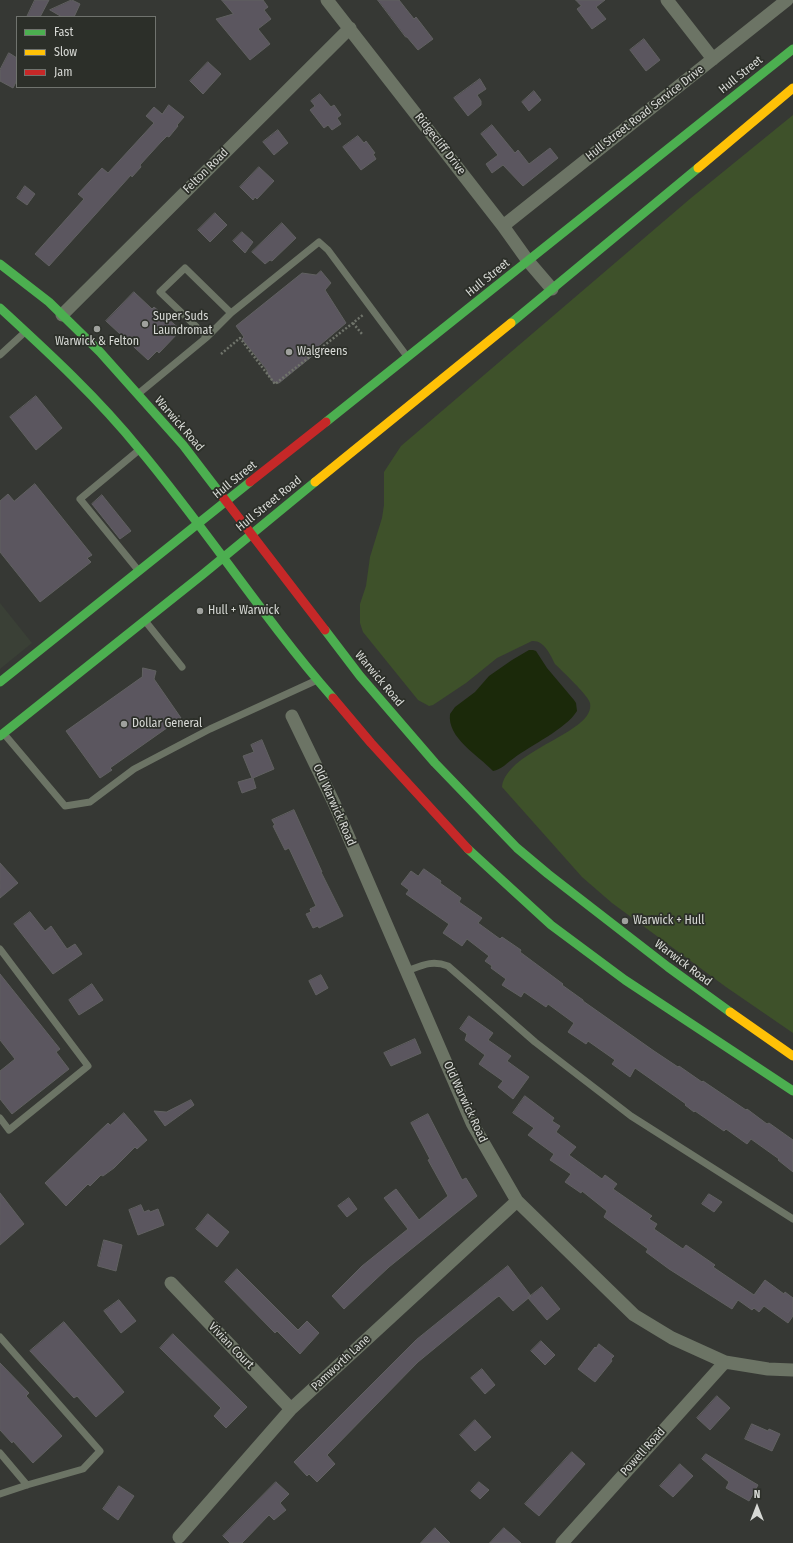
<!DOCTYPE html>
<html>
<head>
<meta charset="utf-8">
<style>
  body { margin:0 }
  #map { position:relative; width:793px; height:1543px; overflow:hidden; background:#363834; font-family:"Fira Sans Condensed",sans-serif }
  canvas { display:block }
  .legend { position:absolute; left:16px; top:16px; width:140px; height:72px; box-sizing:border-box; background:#2c2f29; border:1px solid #70736e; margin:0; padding:5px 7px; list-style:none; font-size:12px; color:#d7d9d5 }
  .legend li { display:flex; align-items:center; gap:8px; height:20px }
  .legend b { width:20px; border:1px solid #70736e }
  .north { position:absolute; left:737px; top:1487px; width:40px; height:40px; -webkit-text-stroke:3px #2c2f29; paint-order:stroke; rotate:0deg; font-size:11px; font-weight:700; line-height:16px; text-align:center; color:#d7d9d5 }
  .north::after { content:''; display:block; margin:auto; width:14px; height:18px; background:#d7d9d5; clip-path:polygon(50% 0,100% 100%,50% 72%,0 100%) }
</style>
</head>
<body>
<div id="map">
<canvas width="793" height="1543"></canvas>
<ul class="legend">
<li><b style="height:5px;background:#4caf50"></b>Fast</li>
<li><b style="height:5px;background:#ffc107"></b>Slow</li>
<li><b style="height:5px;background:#c62828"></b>Jam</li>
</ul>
<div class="north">N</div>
</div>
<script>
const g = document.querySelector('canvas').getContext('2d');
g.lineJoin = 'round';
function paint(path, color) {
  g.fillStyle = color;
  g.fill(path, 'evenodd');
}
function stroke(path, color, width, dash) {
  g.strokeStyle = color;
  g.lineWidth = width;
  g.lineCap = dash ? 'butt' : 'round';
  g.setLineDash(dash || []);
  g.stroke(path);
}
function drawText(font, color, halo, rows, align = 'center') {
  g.font = font + ' "Fira Sans Condensed",sans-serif';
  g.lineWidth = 3.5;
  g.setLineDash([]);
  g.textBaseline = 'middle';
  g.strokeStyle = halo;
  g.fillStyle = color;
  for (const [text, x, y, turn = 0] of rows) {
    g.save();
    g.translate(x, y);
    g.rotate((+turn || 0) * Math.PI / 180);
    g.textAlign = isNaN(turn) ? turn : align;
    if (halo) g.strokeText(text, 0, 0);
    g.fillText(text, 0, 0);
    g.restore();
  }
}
paint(new Path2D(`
  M0,603L32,643L0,669Z`), '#3a4036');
paint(new Path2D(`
  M793,115V1033L726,987L612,903L582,877L502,787C507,749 596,733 590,703C588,695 562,671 555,664C550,654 544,640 532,641L497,658L466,683L433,705L429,706L418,700L363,632L360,623V604L366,586L370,557L382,518L384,505V472L401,446L691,198Z`), '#3e512a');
paint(new Path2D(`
  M529,650H533L536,651L547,668L574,700L576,703L577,711C566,729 531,745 514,758C508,762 501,770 493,771C478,755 447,738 450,714L455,707L475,692L489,676L512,660Z`), '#1b290a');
const building = new Path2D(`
  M35,0H49L40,17H27Z
  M72,0L80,4L74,17H62L50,10Z
  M222,0H263L268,7L264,10L271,19L258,29L270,44L250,60L216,19L233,14Z
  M378,0H399L414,19L416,17L433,39L418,50L407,37H406Z
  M576,0H605L596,7L606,19L592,29L577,9L581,6Z
  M644,39L660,60L646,71L630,50Z
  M9,53L17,58V80L13,88L0,81V70Z
  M208,62L221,74L203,94L190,81Z
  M480,79L486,89L477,95L481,101V105L468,116L454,98Z
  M534,91L541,100L529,111L522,102Z
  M320,94L331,107L334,105L341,115L337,118L341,124L332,130L328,125L324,128L310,110L315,106L311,101Z
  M169,105L184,117L177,125L178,126L169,137L167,136L161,142L140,165L141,167L132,177L131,175L49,266L35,254L84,199L78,194L102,168L108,173L154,123L146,116L154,107L162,114Z
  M492,125L515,153L518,150L529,164L550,148L558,158L523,186L503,165L492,173L486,164L498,155L481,134Z
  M278,130L288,143L274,155L263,142Z
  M358,136L364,143L366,141L375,153L373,154L376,159L361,170L343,147Z
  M259,167L274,181L257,199L255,197L253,200L240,187Z
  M25,186L35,194L27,205L17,198Z
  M215,213L227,225L210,242L198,230Z
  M282,223L296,238L272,261L270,260L265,264L252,252Z
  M242,232L253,242L245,253L233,241Z
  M321,271L331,283L325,290L346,323L314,350L316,353L279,383H274L267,373V370L242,339L244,337L236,326L302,273L316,275Z
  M134,292L152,309L154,307L181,330L159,353L157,351L148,360L106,321Z
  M36,396L62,428L36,450L10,417Z
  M35,484L92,555L87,558L91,562L40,602L0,552V501L8,494L14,501Z
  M102,495L131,531L120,539L92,504Z
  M143,668L156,671L154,679L181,718L110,768L112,770L100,778L66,731L142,677Z
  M262,740L274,769L253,778L256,788L242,793L238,782L252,778L243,756L254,752L251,745Z
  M294,810L322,872H321L343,916L319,928L318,926L313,928L306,914L311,912L310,909L316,906L289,848L285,850L273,826L275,825L272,820Z
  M0,863L18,883L0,898Z
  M424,869L441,881L440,883L461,898L459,902L482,918L478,923L500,939L502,937L521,950L520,952L563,984L562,985L583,1000V1001L654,1051L678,1067L679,1066L702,1082L703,1081L746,1110L747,1109L767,1124L769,1123L793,1140V1172L778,1160L779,1159L751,1139L747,1144L726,1129L724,1131L695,1111L694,1112L685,1105L686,1104L635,1068L630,1077L612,1064L615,1060L588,1041L586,1044L568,1032L574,1023L548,1004L546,1007L524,992L521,997L502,985L506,979L491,968L492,966L485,961L489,956L467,939L462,946L443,933L449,924L406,894L409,890L401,884L411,871L418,876Z
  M30,912L45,931L51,926L67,949L75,944L82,954L53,974L14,924Z
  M0,974L60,1049L56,1052L69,1069L12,1114L0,1099V1071L15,1059L0,1040Z
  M321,975L328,988L316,995L309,981Z
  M92,984L103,1000L79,1015L69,1000Z
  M469,1016L493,1033L488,1040L511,1056L507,1061L529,1077L513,1099L498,1087L503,1081L479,1064L485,1055L465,1040L467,1034L460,1029Z
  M415,1039L421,1053L391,1066L384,1053Z
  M525,1096L554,1118L552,1121L560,1126L556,1132L576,1147L569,1155L602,1179L605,1175L617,1184L613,1189L652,1216L649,1219L657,1224L654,1229L683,1249L686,1245L715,1265L713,1267L754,1295L765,1280L784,1294L785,1292L793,1298V1316L788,1323L764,1306L759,1312L754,1308L752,1310L738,1300L732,1309L669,1269L646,1252L648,1249L604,1217L607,1211L582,1191L581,1193L565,1182L571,1174L550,1160L554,1154L528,1135L534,1128L513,1113Z
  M191,1100L194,1105L165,1126L154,1111L166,1112Z
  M124,1113L147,1140L137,1149L135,1147L114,1168L103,1176L101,1175L90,1186L88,1184L66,1206L45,1183L108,1123L110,1125Z
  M428,1114L462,1180L466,1178L477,1196L389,1267L344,1309L332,1296L362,1266L408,1229L384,1198L396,1189L419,1220L448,1196L428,1160L430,1159L411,1123Z
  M0,1193L24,1224L0,1245Z
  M709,1194L722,1202L714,1212L702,1204Z
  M349,1198L357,1209L347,1217L338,1206Z
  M141,1205L144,1212L149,1210L150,1212L158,1209L164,1225L138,1235L129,1210Z
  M208,1214L229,1232L217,1247L196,1229Z
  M104,1240L122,1245L116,1271L98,1266Z
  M508,1266L531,1296L513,1311L499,1296L496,1298L418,1362L327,1455L335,1464L317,1482L309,1474L307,1476L294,1462L416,1340Z
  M237,1269L298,1330L307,1321L319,1333L300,1354L277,1331L275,1333L225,1282Z
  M542,1287L560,1309L547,1320L528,1298Z
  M119,1300L136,1321L121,1333L104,1311Z
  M64,1322L124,1392L96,1417L77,1396L74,1398L30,1351Z
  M173,1334L247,1407L226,1428L214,1416L221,1408L160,1348Z
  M541,1341L555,1355L545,1365L531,1351Z
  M599,1344L614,1356L611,1359L612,1361L595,1382L578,1369L595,1347L596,1348Z
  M0,1363L29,1393L26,1396L62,1436L33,1463L13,1441L12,1443L0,1430Z
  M482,1369L495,1385L485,1394L471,1378Z
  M717,1396L730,1408L710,1430L697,1418Z
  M475,1420L491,1437L475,1451L460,1435Z
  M752,1424L768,1431L769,1429L780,1434L772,1451L745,1439Z
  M572,1452L585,1464L539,1516L525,1504Z
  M706,1454L758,1485L749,1501L726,1488L729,1482L702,1459Z
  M680,1464L693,1476L673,1497L660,1486Z
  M276,1482L289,1494L280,1503L286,1510L274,1520L269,1515L242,1543H230L223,1536Z
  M479,1482L489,1490L480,1499L471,1491Z
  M119,1486L134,1496L118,1520L103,1509Z
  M435,1528L450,1543H421Z
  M504,1528L521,1543H490Z`);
paint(building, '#5b565f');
stroke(building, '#616161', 1);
stroke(new Path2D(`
  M353,323L362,334
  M221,354L240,338L275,384L363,315`), '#70746b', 2.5, [2, 2]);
stroke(new Path2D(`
  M207,337L160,292L185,268L231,313
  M0,355L25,332
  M138,394L207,337L231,313L319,242L328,250L406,355
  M138,570L80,499L139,450
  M146,622L182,667
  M5,735L65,806L90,802L134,769L210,729L315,681
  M0,949L88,1066L9,1130L0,1118
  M407,971C423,965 432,960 448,966L535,1042L631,1116L793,1219
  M0,1337L100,1451L83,1469L27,1485L0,1494
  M0,1453L27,1485`), '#6c7465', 7);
stroke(new Path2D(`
  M327,0L503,226L528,261L552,289
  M667,0L713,59
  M503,226L787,0
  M62,315L350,28
  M292,716L334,803L472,1123L517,1201L634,1315L672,1338L725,1362L768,1369L793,1370
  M171,1283L291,1409
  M179,1537L291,1409L517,1201
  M562,1543L725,1362`), '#6c7465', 13);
stroke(new Path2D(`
  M0,264L49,302L100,352L183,445L219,492
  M0,308C49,353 98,398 140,450C207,530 264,619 333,698
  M511,323L698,168
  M326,422L793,49
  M325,630L360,676L435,763L517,848L548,874L668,967L730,1012
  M0,682L250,482
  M0,736L202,575L315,482
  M468,849L551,925L625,980L793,1091`), '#4caf50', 9);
stroke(new Path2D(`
  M698,168L793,88
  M315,482L511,323
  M730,1012L793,1056`), '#ffc107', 9);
stroke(new Path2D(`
  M250,482L326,422
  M219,492L325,630
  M333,698L371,743L468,849`), '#c62828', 9);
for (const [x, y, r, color] of [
  [145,324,4,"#9fa19d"],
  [97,329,4,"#9fa19d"],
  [289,352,4,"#9fa19d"],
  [200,611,4,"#9fa19d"],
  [124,724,4,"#9fa19d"],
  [625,921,4,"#9fa19d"]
]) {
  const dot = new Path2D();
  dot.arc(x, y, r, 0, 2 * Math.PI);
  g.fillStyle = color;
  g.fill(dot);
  stroke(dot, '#2c2f29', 1.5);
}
drawText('12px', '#d7d9d5', '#2c2f29', [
  ["Hull Street",741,75,-39],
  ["Hull Street Road Service Drive",645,113,-38],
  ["Ridgecliff Drive",440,144,52],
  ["Felton Road",206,171,-45],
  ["Hull Street",488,278,-39],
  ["Warwick Road",179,424,49],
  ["Hull Street",235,480,-39],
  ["Hull Street Road",269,504,-39],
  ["Warwick Road",379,679,50],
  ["Old Warwick Road",334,805,66],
  ["Warwick Road",683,963,37],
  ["Old Warwick Road",465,1102,65],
  ["Vivian Court",231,1346,46],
  ["Pamworth Lane",341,1363,-43],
  ["Powell Road",643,1452,-48]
]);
drawText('12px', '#d7d9d5', '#2c2f29', [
  ["Super Suds",153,317],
  ["Laundromat",153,331],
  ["Warwick & Felton",97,342,"center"],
  ["Walgreens",297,352],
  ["Hull + Warwick",208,611],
  ["Dollar General",132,724],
  ["Warwick + Hull",633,921]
], 'left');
</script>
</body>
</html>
